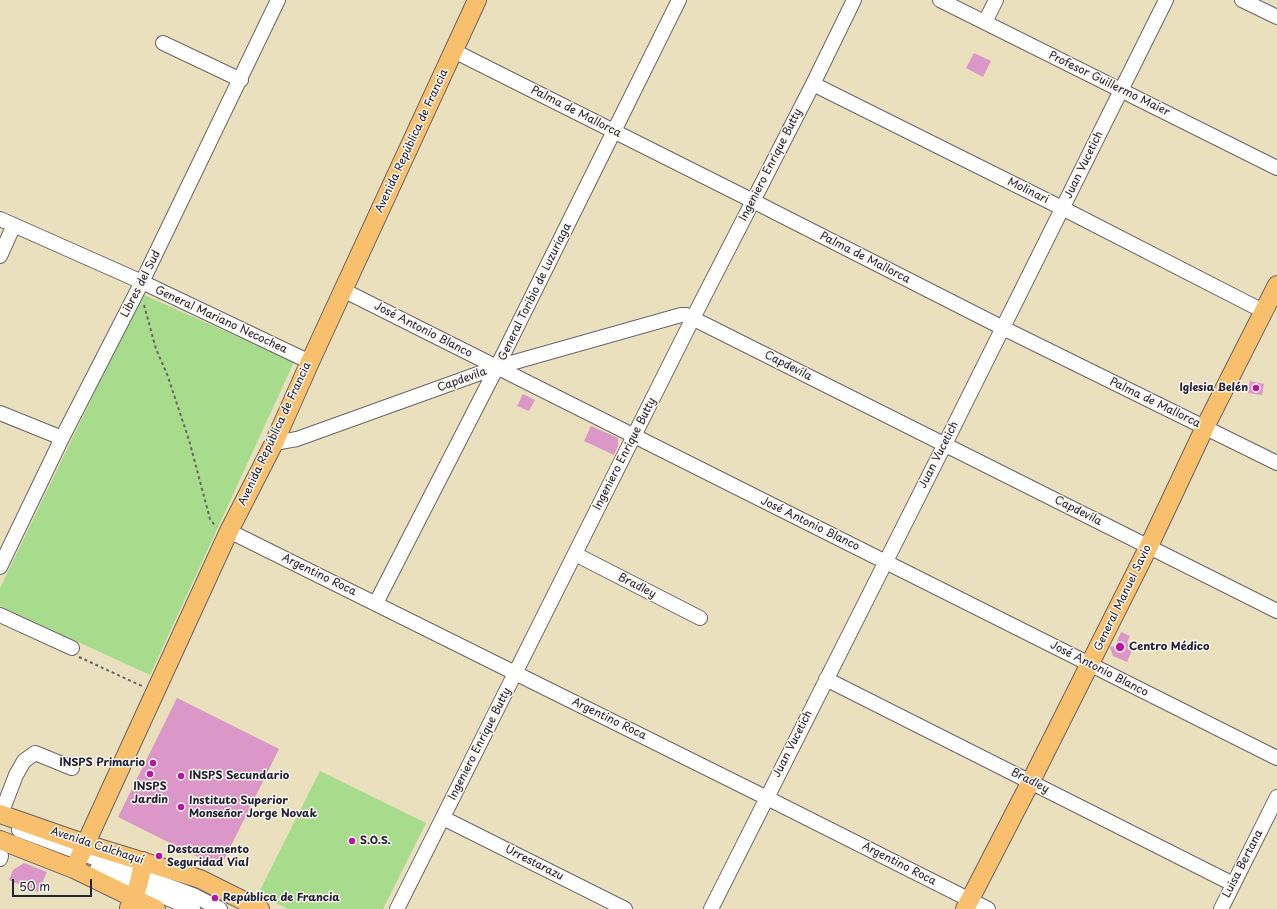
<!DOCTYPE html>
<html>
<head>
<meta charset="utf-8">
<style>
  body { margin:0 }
  #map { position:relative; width:1277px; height:909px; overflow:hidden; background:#ebe0bd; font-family:"Playpen Sans",sans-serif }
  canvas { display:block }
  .scale { position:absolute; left:12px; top:879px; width:80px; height:18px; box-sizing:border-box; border:2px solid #22223b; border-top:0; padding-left:5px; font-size:12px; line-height:14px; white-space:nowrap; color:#22223b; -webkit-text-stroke:3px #fbf7ec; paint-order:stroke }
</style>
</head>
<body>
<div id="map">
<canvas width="1277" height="909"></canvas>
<div class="scale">50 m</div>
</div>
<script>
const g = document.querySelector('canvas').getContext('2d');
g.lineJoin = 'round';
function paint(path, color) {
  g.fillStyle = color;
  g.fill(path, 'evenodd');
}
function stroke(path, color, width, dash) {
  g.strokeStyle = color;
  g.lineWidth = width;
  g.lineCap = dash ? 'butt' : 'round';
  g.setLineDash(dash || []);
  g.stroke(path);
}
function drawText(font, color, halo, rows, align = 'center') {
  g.font = font + ' "Playpen Sans",sans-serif';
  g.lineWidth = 3;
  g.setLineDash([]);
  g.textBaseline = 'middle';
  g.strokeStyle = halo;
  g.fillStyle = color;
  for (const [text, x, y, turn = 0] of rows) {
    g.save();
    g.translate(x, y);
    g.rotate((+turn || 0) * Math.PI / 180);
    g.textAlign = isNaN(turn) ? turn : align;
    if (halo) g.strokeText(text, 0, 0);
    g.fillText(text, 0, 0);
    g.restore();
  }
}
paint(new Path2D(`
  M142,294L294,362L150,675L0,606V588Z
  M320,771L426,823L383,909H288L258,894Z`), '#a7dc8d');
paint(new Path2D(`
  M974,53L991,61L983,77L966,68Z
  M1250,381L1264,384L1262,395L1248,393Z
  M523,394L535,400L529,411L517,406Z
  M591,426L618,438V446L614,455L584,441Z
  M1121,632L1130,636L1127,643L1130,644L1127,648L1132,650L1127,662L1113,656L1110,647L1115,646Z
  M177,698L279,749L220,868L118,817Z
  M24,863L47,872L38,892L9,880L13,870Z`), '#db97c7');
const minor = new Path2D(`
  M940,0L1277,168
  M1242,0L1277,17
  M985,22L996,0
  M163,43L241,80
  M454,51L753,201L1003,328L1277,463
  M813,84L1062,208L1263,311
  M0,219L142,282L310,362
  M0,256L14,225
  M343,290L1277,758
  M0,413L62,438
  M274,443L297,439L497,367L681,315H686L1277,611
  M229,531L767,798L988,909
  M575,554L700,618
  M0,567L62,438L142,282L278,0
  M376,603L497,367L679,0
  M0,615L72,648
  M826,679L1233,884
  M1,814L16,775L24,761L35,753L72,768
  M443,818L625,909
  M19,830L193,895L220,909
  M0,859L1,856
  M97,869L193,909
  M397,909L693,318L813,84L854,0
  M711,909L945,444L1166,0
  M1221,909L1277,797`);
const major = new Path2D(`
  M0,814L86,844L200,879L260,909
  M0,840L74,869L156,909
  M74,869L229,531L274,443L310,362L477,0
  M129,908C137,893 141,877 143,861
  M965,909L1031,781L1149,546L1205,427L1277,285`);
stroke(minor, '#686468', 16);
stroke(major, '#686468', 20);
stroke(new Path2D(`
  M144,305L156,349L167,374L189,440L210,519L216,527
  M79,657L142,686`), '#686468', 2, [3, 3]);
stroke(minor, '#fff', 14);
stroke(major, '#f8bf6c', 18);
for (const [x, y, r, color] of [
  [1256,388,4,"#b5179e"],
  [1120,647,5,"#b5179e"],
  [153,763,4,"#b5179e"],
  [150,774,4,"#b5179e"],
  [181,776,4,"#b5179e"],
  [181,807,4,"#b5179e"],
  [352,841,4,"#b5179e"],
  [159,856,4,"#b5179e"],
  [215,898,4,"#b5179e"]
]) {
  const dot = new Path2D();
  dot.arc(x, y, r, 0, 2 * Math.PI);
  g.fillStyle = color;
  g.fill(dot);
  stroke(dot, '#fbf7ec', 1.5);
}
drawText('11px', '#22223b', '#fbf7ec', [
  ["Profesor Guillermo Maier",1109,84,26],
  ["Palma de Mallorca",576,112,27],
  ["Avenida República de Francia",412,141,-65],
  ["Ingeniero Enrique Butty",771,165,-63],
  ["Juan Vucetich",1084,165,-64],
  ["Molinari",1028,191,26],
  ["Palma de Mallorca",865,258,27],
  ["Libres del Sud",141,284,-63],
  ["General Toribio de Luzuriaga",535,292,-64],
  ["General Mariano Necochea",221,320,25],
  ["José Antonio Blanco",423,330,27],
  ["Capdevila",788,366,27],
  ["Capdevila",462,380,-20],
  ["Palma de Mallorca",1155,403,26],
  ["Avenida República de Francia",275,434,-65],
  ["Ingeniero Enrique Butty",625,454,-63],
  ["Juan Vucetich",939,455,-63],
  ["Capdevila",1078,511,27],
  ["José Antonio Blanco",810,524,26],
  ["Argentino Roca",319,575,26],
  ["Bradley",637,586,27],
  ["General Manuel Savio",1123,598,-64],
  ["José Antonio Blanco",1099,669,27],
  ["Argentino Roca",609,719,26],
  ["Ingeniero Enrique Butty",480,744,-63],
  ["Juan Vucetich",793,744,-63],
  ["Bradley",1030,781,27],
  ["Avenida Calchaquí",97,846,18],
  ["Urrestarazu",534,863,27],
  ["Argentino Roca",899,864,27],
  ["Luisa Bertana",1243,864,-63]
]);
drawText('bold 11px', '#22223b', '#fbf7ec', [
  ["Iglesia Belén",1248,388,"right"],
  ["Centro Médico",1129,647],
  ["INSPS Primario",145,763,"right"],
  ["INSPS Secundario",189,776],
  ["INSPS",150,787,"center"],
  ["Jardin",150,800,"center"],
  ["Instituto Superior",189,801],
  ["Monseñor Jorge Novak",189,814],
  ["S.O.S.",360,841],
  ["Destacamento",167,850],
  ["Seguridad Vial",167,863],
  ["República de Francia",223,898]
], 'left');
</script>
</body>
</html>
